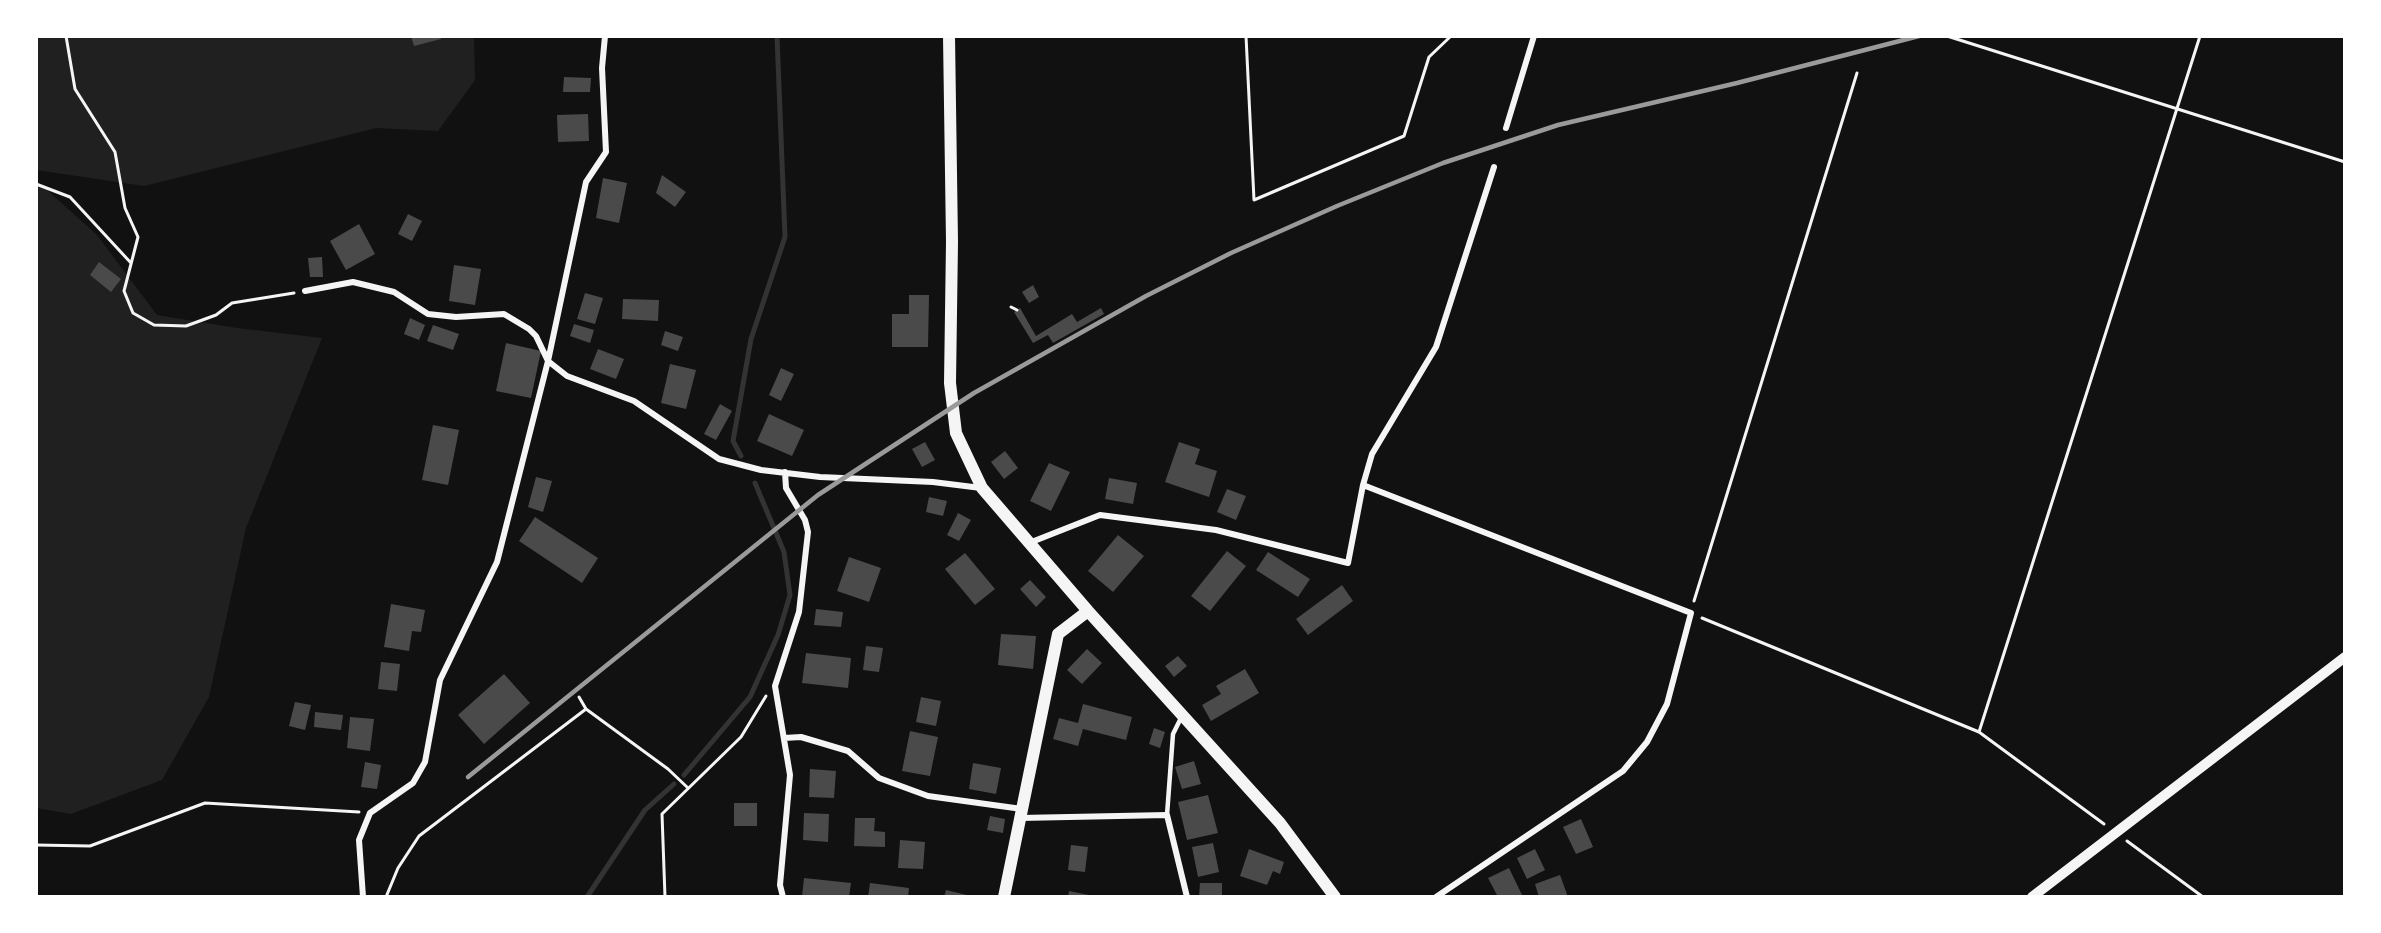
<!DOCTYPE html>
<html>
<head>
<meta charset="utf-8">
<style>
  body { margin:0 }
  #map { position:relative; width:2381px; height:933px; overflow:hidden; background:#111; font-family:Arial,sans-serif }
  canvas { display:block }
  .frame { position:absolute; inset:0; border:38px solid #fff; pointer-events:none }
</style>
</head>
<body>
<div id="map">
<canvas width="2381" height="933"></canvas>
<div class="frame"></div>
</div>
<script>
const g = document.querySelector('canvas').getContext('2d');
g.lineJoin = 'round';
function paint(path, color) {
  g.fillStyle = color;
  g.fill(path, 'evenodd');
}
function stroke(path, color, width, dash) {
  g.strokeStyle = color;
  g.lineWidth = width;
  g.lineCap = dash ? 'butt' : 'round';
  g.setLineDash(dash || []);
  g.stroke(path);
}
paint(new Path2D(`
  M36,36H474L475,80L438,131L376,128L144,186L36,170Z
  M36,180L97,235L157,315L237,328L322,338L246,528L209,697L162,780L71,814L36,808Z`), '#202020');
stroke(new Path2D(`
  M741,456L733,441L751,339L785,237L777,36
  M684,775L750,697L778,635L790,595L784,552L755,483
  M587,897L645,810L674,784`), '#333', 5);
paint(new Path2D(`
  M411,36H440L441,39L414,46Z
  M564,77L591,78L590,92H563Z
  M588,114L589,141L558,142L557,115Z
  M662,175L686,192L675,207L656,193Z
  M603,178L627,183L619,223L596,218Z
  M408,214L422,221L412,241L398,234Z
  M359,224L375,254L346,270L330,241Z
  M322,257L323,277H310L308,258Z
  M99,262L121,279L111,292L90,275Z
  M454,265L481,269L475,305L449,301Z
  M1033,285L1039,297L1029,303L1022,292Z
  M585,293L603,298L595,324L577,319Z
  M909,295H929L928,347H892V314H909Z
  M623,299L659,300L658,321L622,319Z
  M1020,308L1036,336L1072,314L1077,322L1101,308L1104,314L1053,343L1048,335L1033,343L1014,312Z
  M410,318L425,325L419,340L404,334Z
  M574,324L594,330L590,343L570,336Z
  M433,325L459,334L453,350L427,341Z
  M665,331L683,337L678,351L661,345Z
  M506,343L541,351L531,398L496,391Z
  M598,349L624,359L616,379L590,369Z
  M670,364L696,370L686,409L661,403Z
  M781,368L794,374L781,401L769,395Z
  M720,404L732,411L716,440L704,434Z
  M769,414L804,430L792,456L757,441Z
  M433,425L459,430L448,485L422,480Z
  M925,442L935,460L922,467L912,449Z
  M1179,442L1200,449L1195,464L1217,471L1209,497L1165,482Z
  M1005,451L1018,468L1004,479L991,462Z
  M1049,463L1070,472L1051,511L1030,501Z
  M536,477L552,481L543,512L528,507Z
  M1109,478L1137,483L1133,504L1105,499Z
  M1227,489L1246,496L1236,520L1217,512Z
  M929,497L947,501L943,516L926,512Z
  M958,513L971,520L959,541L947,535Z
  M535,517L598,558L582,583L519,541Z
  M1118,535L1144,556L1113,592L1088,571Z
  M1227,551L1246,566L1210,611L1191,596Z
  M1268,552L1310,579L1298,597L1256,570Z
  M965,553L995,589L975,605L945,569Z
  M849,557L881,568L869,602L837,591Z
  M1030,580L1046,597L1036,607L1020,589Z
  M1342,585L1353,601L1308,635L1296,619Z
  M391,604L425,610L421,632L412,631L409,651L384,647Z
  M816,609L843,612L841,627L814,625Z
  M1001,634L1036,636L1033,669L998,665Z
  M866,646L883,648L879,672L863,670Z
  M1087,649L1102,663L1082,684L1067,670Z
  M806,653L851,658L848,688L802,683Z
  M1178,656L1187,666L1174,677L1165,666Z
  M381,662L400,664L397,691L378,689Z
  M1245,669L1259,693L1211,721L1202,705L1221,694L1216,686Z
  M504,674L530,703L484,744L458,715Z
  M921,697L941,701L936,726L916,722Z
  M295,702L311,705L305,730L289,726Z
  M1083,704L1132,717L1126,740L1083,729L1078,746L1053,739L1059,718L1078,723Z
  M315,712L343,715L341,730L314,727Z
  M350,717L374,719L370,751L347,748Z
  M1154,728L1165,732L1160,748L1149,744Z
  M910,731L938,737L930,776L902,771Z
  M1194,761L1201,784L1182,789L1175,767Z
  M365,762L381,765L377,789L361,787Z
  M973,763L1001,768L996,794L969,789Z
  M810,769L836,771L834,798L809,797Z
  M1208,795L1218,833L1187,840L1178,802Z
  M734,803H757V826H734Z
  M804,813L829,814L828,842L803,840Z
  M990,816L1005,819L1003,833L987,830Z
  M855,818H875L874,831L885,832V847L854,846Z
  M1581,819L1593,847L1576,854L1563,827Z
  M900,840L925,842L923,869L898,868Z
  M1213,843L1219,872L1198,877L1192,847Z
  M1071,845L1088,847L1085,872L1068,870Z
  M1249,849L1284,862L1280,874L1273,871L1267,885L1240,876Z
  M1535,849L1545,870L1527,879L1517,858Z
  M1509,868L1523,897H1498L1488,878Z
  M1560,875L1568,897H1539L1535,884Z
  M804,878L851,883L849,897H802Z
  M870,883L909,888L908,897H868Z
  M1200,883H1222V897H1199Z
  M946,890L971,896V897H944Z
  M1069,891L1094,896V897H1068Z`), '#4a4a4a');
stroke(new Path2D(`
  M66,36L75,89L115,152L125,208L138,237L124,291L133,313L154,325L186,326L216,315L232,303L294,293
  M1246,36L1254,200L1404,136L1429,57L1451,36
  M1947,36L2345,162
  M36,184L70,197L131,263
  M1011,307L1017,310
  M1694,601L1857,73
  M1702,618L1979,732L2104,824
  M579,697L586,709L668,769L688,788
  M1979,732L2200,36
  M2127,841L2203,897
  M36,845L90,846L205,803L359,812
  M386,897L398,868L419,836L586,709
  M665,897L662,814L741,737L766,696`), '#f5f5f5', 3);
stroke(new Path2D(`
  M1167,815L1173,734L1181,718`), '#f5f5f5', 4.5);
stroke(new Path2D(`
  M1506,128L1534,36
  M305,291L353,282L394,292L428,314L456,317L504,314L529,329L536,336L548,361L567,376L634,401L719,459L761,470L820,477L933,482L981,488
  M1363,485L1691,613L1667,704L1647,742L1623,771L1436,897
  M1029,543L1100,515L1216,530L1348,563L1363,485L1372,454L1436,347L1494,167
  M784,738L801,737L848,751L879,778L928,796L1022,809
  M1020,818L1167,815L1187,897
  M363,897L359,840L370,813L413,783L425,762L440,680L497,562L548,361L586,182L606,152L602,68L605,36
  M783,897L780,885L790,775L775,686L799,612L808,532L805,520L786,488L785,472`), '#f5f5f5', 6);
stroke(new Path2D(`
  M2032,897L2345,657`), '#f5f5f5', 10);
stroke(new Path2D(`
  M949,36L952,242L950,383L956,433L982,488L1088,611L1280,823L1335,897
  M1004,897L1058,634L1088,611`), '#f5f5f5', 12);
stroke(new Path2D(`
  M468,777L818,495L974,393L1146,296L1231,253L1337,206L1443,163L1558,125L1737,83L1919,36`), '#9a9a9a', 4.5);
</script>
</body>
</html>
